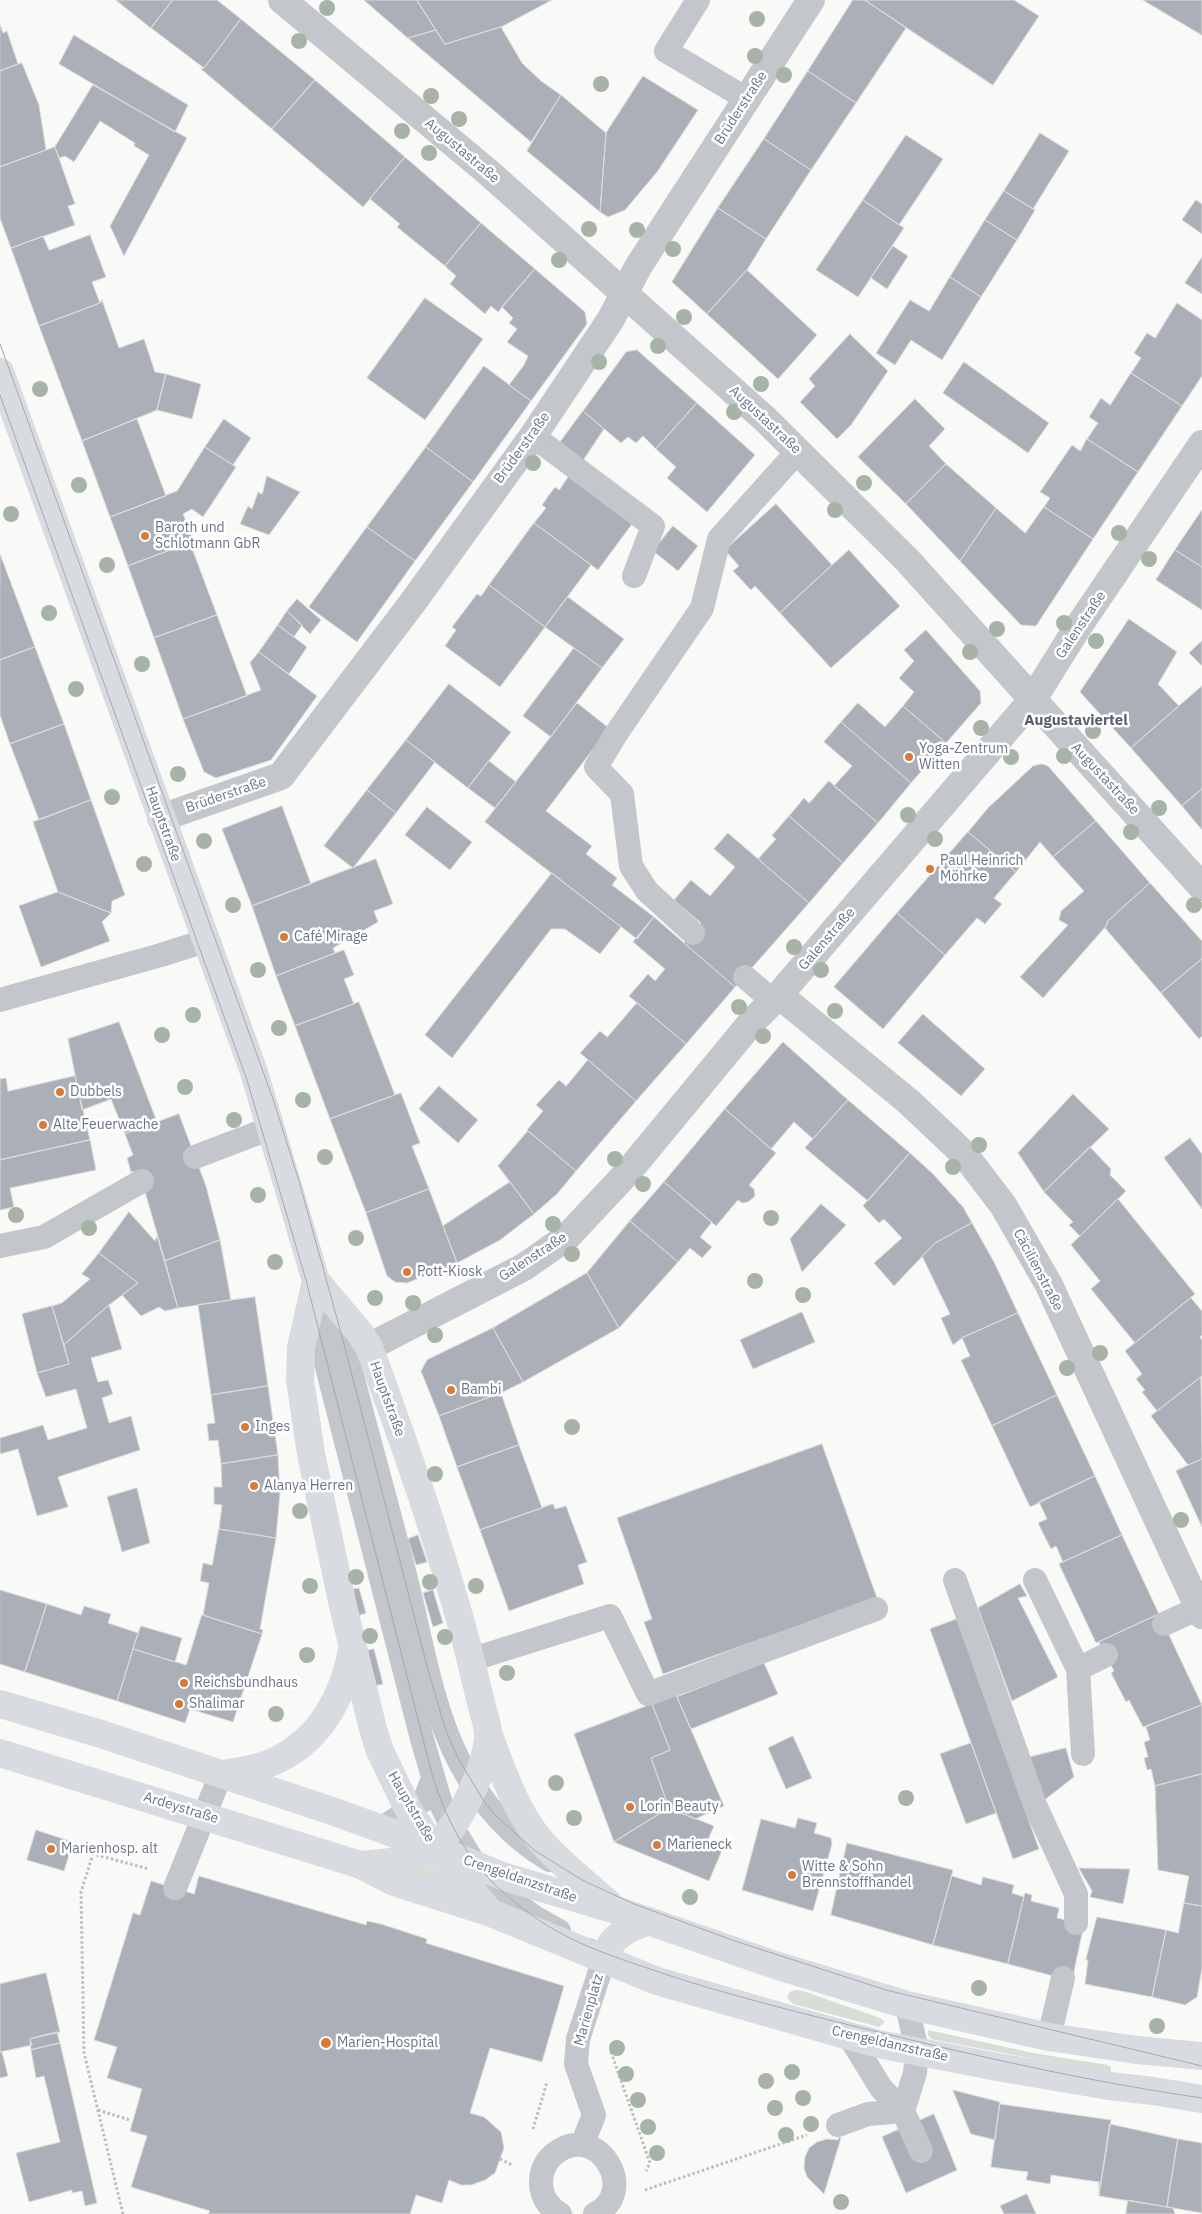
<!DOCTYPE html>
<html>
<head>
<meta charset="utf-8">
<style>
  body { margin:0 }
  canvas { display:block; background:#f9f9f7 }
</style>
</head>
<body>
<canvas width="1202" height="2214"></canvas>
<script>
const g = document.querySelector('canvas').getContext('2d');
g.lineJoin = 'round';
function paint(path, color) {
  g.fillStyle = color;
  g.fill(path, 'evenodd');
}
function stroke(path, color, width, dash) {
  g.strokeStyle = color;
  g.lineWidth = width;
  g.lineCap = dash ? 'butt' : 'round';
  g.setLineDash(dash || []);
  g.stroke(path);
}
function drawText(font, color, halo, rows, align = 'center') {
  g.font = font + ' "IBM Plex Sans",sans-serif';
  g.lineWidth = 5;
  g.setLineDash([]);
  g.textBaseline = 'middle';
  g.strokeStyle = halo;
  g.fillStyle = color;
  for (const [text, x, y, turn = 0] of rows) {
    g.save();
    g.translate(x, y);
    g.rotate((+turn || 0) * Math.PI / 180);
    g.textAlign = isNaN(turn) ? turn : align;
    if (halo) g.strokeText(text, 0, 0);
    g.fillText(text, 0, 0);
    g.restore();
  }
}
paint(new Path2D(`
  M424,1859L452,1888L404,1876Z
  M794,1990L803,1991L880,2018L885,2022L879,2027L793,2004L787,1998L789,1993Z
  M928,2030L1033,2053L1108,2065L1111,2067V2072L1107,2073L931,2039L928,2035Z`), '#d8ded7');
const building = new Path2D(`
  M116,0H173L151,28Z
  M173,0H217L241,19L204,68L151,28Z
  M364,0H417L436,30L408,38Z
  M417,0H552L501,27L445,44Z
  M853,0H865L906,28L856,103L808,71Z
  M865,0H1014L1039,16L993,85Z
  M1143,0H1202V35Z
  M241,19L315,80L272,129L201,69L204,68Z
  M0,25L3,33L7,31L18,64L0,71Z
  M501,27L522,63L541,81L561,95L531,142L408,38L436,30L445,44Z
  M74,35L188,105L175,132L59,64Z
  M22,63L39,105L46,150L0,167V71Z
  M808,71L856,103L811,170L764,139Z
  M643,76L698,110L657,172L625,210L608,217L600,212L606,133Z
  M315,80L405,157L363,207L272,129Z
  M93,85L187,138L124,256L110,226L149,155L134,146L135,143L100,121L74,162L65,156L59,158L55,147Z
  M561,95L606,133L600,212L527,151Z
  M1040,133L1069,151L1033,209L1004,191Z
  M906,135L943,159L899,225L863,200Z
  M764,139L811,170L766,239L718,208Z
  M55,147L75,204L68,206L75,225L11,248L0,218V167Z
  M405,157L481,223L445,266L397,227L400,224L370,199Z
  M1004,191L1035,210L1017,240L985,220Z
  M863,200L904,228L858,297L816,270Z
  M1196,200L1202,204V234L1182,220Z
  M718,208L766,239L747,270L707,314L672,282Z
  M985,220L1017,240L981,297L950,277Z
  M481,223L535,269L498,312L491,306L485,314L450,284L456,276L445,266Z
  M90,235L106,277L92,282L100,303L39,326L11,248L43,236L49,250Z
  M893,246L908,256L887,289L871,278Z
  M1202,257V294L1185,283Z
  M535,269L585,312L587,324L531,401L509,385L524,365L528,356L507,342L517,329L509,323L513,318L502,307Z
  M747,270L817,335L778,379L707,314Z
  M950,277L981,297L942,360L911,340L895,365L876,353L910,300L929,311Z
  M425,298L483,339L425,420L367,378Z
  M102,300L119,348L144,339L155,372L166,374L157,410L82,441L39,326L100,303Z
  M1177,303L1202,320V376L1182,406L1131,373L1141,358L1134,353L1147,333L1155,338Z
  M850,334L888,371L851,425L837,439L800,402L815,386L809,379Z
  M637,350L697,403L656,449L643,436L636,443L628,437L621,443L583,411L626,352Z
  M964,362L1049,423L1028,453L943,393Z
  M484,366L531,401L473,482L426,447Z
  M1131,373L1182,406L1138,472L1087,439L1098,423L1089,417L1101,398L1110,405Z
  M166,374L201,384L192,419L157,410Z
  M915,399L945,429L929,446L946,464L906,504L858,457Z
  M697,403L755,455L707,512L667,478L676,467L656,449Z
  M583,411L604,429L582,462L558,445Z
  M137,419L166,496L110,517L82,441Z
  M224,419L251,438L233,465L205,447Z
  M1087,439L1138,472L1093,539L1044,507L1050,498L1040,492L1072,445L1080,451Z
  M205,447L236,467L203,517L192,509L183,514L194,541L128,566L110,517L177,491Z
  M426,447L473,482L415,561L367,527Z
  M946,464L996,508L960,561L906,504Z
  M571,473L635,520L598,570L534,523L546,508L542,505L549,495L555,487L559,490Z
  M267,476L300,492L269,535L240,524L248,506L252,509L258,492L262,494Z
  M776,504L832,565L780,613L755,586L751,590L733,571L739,566L725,550Z
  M1044,507L1093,539L1036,626L1021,625L960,561L996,508L1025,533Z
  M1202,510V567L1175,550Z
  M534,523L591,565L545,627L489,585Z
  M673,526L698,546L678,571L653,551Z
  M367,527L415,561L357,642L309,607Z
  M190,543L217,615L154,638L128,566Z
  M849,550L900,606L831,668L780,613Z
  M1175,550L1202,567V610L1156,580Z
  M0,554L35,647L0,660Z
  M489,585L545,627L500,687L445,646L456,630L452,627L477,594L481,596Z
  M568,597L624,639L602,668L545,627Z
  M297,599L321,620L310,634L287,611Z
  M287,611L302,625L294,637L278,625Z
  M217,615L247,696L183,719L154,638Z
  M1129,619L1177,652L1158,684L1179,706L1131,748L1080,692Z
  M278,625L307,647L289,674L259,652Z
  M926,630L980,691L981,703L946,743L903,706L914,692L899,678L914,661L904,650Z
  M1202,641V666L1189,653Z
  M35,647L64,724L10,744L0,715V660Z
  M574,648L602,668L551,737L523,716Z
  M259,652L317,696L271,760L216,778L204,772L183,719L261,690L250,663Z
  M449,684L511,732L468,788L406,740Z
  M1202,686V789L1182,806L1131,748Z
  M577,703L609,728L546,811L592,846L586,854L617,878L612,885L654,917L637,939L485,822Z
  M858,703L885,727L903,706L946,743L911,783L841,722Z
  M841,722L911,783L878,823L834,786L852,766L824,742Z
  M64,724L91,800L39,820L10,744Z
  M406,740L435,762L396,813L367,790Z
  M489,761L516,782L495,808L468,788Z
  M1042,764L1048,766L1096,821L1053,857L1040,842L1016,872L968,832L988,808L1033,766Z
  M829,781L878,823L843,863L789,816L804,798L809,803Z
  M1202,789V830L1182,806Z
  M367,790L396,813L353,868L324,846Z
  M91,800L125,895L112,901L111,913L58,892L33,822Z
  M282,806L311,884L252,906L222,829Z
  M427,807L472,842L450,870L405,835Z
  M789,816L843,863L809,903L758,859L776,839L772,836Z
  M1096,821L1150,883L1108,921L1107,925L1043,998L1020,977L1068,925L1059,920L1061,911L1084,891L1053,857Z
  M968,832L1016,872L994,898L1002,904L985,924L977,918L945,955L897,913Z
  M728,833L809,903L735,987L684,943L701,923L674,900L691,880L710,896L735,867L714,849Z
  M376,859L393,904L374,911L378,922L333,948L335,953L276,976L252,906Z
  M552,873L621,927L600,954L565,929H551L452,1058L425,1035Z
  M1150,883L1202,941V959L1161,993L1105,928L1108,921Z
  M58,892L111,913L102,922L110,941L41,967L19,906Z
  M897,913L945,955L883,1029L834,987Z
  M654,917L735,987L686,1044L629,996L648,974L655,981L665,969L633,942Z
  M344,950L354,975L344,979L354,1004L295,1026L276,976Z
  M1202,959V1036L1199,1039L1161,993Z
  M359,1002L395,1095L330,1119L295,1026Z
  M637,1003L686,1044L636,1101L580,1053L600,1031L607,1037Z
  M923,1014L985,1069L961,1096L898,1043Z
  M119,1022L157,1122L125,1134L111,1099L82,1110L68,1039Z
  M783,1042L848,1100L813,1139L794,1122L771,1149L725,1109Z
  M588,1060L636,1101L576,1171L527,1130L543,1111L536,1105L559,1080L566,1086Z
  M75,1076L90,1140L0,1160V1079L6,1078L8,1091Z
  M439,1086L478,1120L458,1143L419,1109Z
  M401,1093L420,1143L412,1146L429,1189L366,1213L330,1119Z
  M1073,1094L1109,1129L1044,1192L1018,1153Z
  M848,1100L910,1153L868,1201L805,1148Z
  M725,1109L776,1153L749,1185L754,1189L755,1196L748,1202L742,1203L738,1200L716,1226L664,1182Z
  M179,1114L206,1186L220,1240L165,1261L139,1171L131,1172L127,1158L133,1155L125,1134Z
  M528,1131L576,1171L557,1194L534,1214L498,1166Z
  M1190,1138L1202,1154V1209L1164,1158Z
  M90,1140L96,1170L10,1188L14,1207L0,1210V1160Z
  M1090,1147L1111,1169L1110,1175L1126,1191L1080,1236L1069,1225L1073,1222L1044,1192Z
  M910,1153L933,1174L963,1207L972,1223L935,1243L894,1286L874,1263L902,1238L884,1219L879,1223L863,1206Z
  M510,1182L534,1214L500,1240L457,1263L443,1226Z
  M664,1182L712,1222L700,1237L712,1247L702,1258L690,1248L678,1262L630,1221Z
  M429,1189L457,1263L407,1283L395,1282L387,1276L366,1213Z
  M1118,1199L1195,1294L1135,1343L1091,1289L1100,1281L1071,1245Z
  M821,1204L846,1225L802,1272L790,1239Z
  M129,1212L155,1241L157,1236L178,1308L165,1311L159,1307L141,1316L122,1295L138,1283L99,1253Z
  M630,1221L678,1262L619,1328L587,1273Z
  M972,1223L994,1262L1018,1313L962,1338L953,1345L941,1318L950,1314L922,1256L935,1243Z
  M220,1240L231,1300L178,1308L165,1261Z
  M99,1253L138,1283L109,1305L64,1345L52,1306L62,1303L90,1279L82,1274Z
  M587,1273L619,1328L523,1382L493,1328Z
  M255,1297L268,1386L211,1395L198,1305Z
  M1191,1298L1202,1311V1335L1200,1337L1202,1340V1376L1157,1411L1142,1392L1145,1390L1136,1379L1142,1374L1125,1351Z
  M109,1305L122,1349L91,1358L98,1382L108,1380L113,1394L102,1398L109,1423L131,1416L140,1450L58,1477L68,1507L37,1516L18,1449L0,1454V1438L43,1425L48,1440L87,1428L76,1389L46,1397L37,1373L69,1364L64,1345Z
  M52,1306L69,1364L37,1373L22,1314Z
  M802,1312L815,1342L753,1369L740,1340Z
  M1018,1313L1057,1395L992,1426L961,1360L970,1356L962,1338Z
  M493,1328L523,1382L501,1393L439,1416L421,1371L427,1360Z
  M1201,1377L1202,1459L1188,1465L1151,1416Z
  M268,1386L278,1455L221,1464L218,1440L209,1441L207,1424L215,1423L211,1395Z
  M501,1393L519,1445L457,1467L439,1416Z
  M1057,1395L1095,1476L1030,1507L992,1426Z
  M822,1444L877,1598L663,1674L644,1622L652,1619L617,1518Z
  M519,1445L542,1508L480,1530L457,1467Z
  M278,1455L280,1493L276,1538L219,1529L222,1505L214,1504V1487H222L221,1464Z
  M1202,1459V1527L1176,1471Z
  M1095,1476L1122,1535L1063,1562L1056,1546L1051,1549L1038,1523L1047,1519L1039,1502Z
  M137,1488L150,1543L122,1552L107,1497Z
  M553,1504L555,1509L566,1506L587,1562L578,1565L584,1584L509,1611L480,1530Z
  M219,1529L276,1538L260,1629L263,1630L262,1634L203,1615L209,1583L200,1581L203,1563L212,1565Z
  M418,1535L427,1562L416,1565L408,1539Z
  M1122,1535L1159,1614L1096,1643L1059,1564Z
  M1020,1584L1027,1596L1018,1598L1058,1677L1012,1701L978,1608Z
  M359,1588L366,1613L357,1616L350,1590Z
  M0,1590L47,1604L25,1672L0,1664Z
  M433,1590L443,1623L433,1627L423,1593Z
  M47,1604L81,1615L84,1606L111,1614L108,1623L138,1633L117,1701L25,1672Z
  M1159,1614L1202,1705L1143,1727L1129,1700L1126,1702L1111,1673L1114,1671L1099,1642Z
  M202,1615L262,1634L233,1722L190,1709L185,1723L117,1701L133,1649L186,1665Z
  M957,1619L1039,1849L1013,1859L930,1629Z
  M141,1626L182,1638L175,1662L133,1649Z
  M374,1649L383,1684L374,1686L365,1651Z
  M764,1663L778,1694L691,1729L677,1697Z
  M676,1695L724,1806L695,1819L669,1808L651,1758L670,1750L652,1704Z
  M652,1704L670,1750L651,1758L669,1808L614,1842L574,1734Z
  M1202,1705V1774L1155,1786L1151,1769L1147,1770L1144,1758L1148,1757L1144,1742L1150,1740L1146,1727Z
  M793,1736L812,1778L786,1789L768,1748Z
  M971,1743L996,1813L966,1824L940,1754Z
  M1066,1748L1074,1777L1043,1801L1030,1757Z
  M1202,1774V1906L1184,1903L1189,1876L1158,1870L1155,1786Z
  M669,1808L714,1826L707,1842L723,1848L709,1881L614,1842Z
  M798,1818L817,1823L814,1833L831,1838L832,1844L813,1911L742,1890L761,1819L795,1828Z
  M36,1830L73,1842L64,1871L27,1860Z
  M847,1843L953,1870L933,1945L831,1915Z
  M1079,1868L1130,1869L1123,1904L1090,1897L1092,1891Z
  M199,1876L366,1925L367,1921L381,1924L427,1939L426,1943L564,1986L542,2062L490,2048L470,2113L484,2117L501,2132L504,2148L495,2173L485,2180L471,2185H461L449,2180L442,2203L416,2195L410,2214H208L210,2211L131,2187L147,2136L130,2131L142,2089L107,2078L117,2047L94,2040L133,1913L140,1915L151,1881L194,1894Z
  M952,1876L981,1885L983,1877L1014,1885L1012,1893L1024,1897L1008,1964L933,1945Z
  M1025,1893L1032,1895L1031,1901L1059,1908L1057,1918L1084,1924L1072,1981L1008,1964Z
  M1184,1903L1202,1906V1968L1197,1997L1185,2005L1152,1997L1166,1930L1178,1933Z
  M1097,1917L1166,1930L1152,1997L1085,1984L1088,1960H1086Z
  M46,1973L60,2032L30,2039L32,2045L0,2052V1984Z
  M57,2032L60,2043L31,2050L30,2039Z
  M60,2043L97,2203L85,2206L82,2191L72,2193V2190L29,2202L16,2153L60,2142L44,2076L36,2078L31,2050Z
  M0,2052H2L8,2076L0,2078Z
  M953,2090L1000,2102L995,2140L971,2134Z
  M1000,2104L1111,2120L1099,2196V2182L1051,2175L1050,2184L1026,2180L1028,2172L991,2167Z
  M934,2114L957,2170L906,2193L882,2137Z
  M1110,2124L1178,2139L1167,2207L1099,2196Z
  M839,2137L841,2138L824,2194L807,2177L804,2168L805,2157L809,2148L817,2142L827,2139L838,2140Z
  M1178,2139L1202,2143V2213L1167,2207Z
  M1027,2194L1036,2214H1004L1000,2206Z
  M1128,2200L1173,2208L1175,2214H1126Z`);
paint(building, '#abb0b8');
stroke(building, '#dbdbda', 1);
stroke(new Path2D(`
  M611,2052L650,2163L646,2171
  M98,2110L130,2120
  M533,2129L547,2082
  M500,2159L512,2165
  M645,2190L807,2135
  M123,2214L84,2053L81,1892L93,1854L149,1869`), '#bbbdc0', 3, [2.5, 2.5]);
stroke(new Path2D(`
  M698,0L666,51L747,99
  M533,436L653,526L634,576
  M693,933L647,891L631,866L622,794L596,767L616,734L702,608L719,539L798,451
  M745,977L773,1001
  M0,1000L161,955L205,941
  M195,1157L271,1128
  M0,1246L44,1237L142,1181
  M317,1290L326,1363L422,1739L441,1804L452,1827L476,1866L498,1889L534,1917L559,1931
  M327,1305L344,1344C364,1424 387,1503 407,1583C421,1639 432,1709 459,1761C480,1801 510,1837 550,1860
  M955,1580L1035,1805L1076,1894V1923
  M1035,1580L1078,1669L1083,1754
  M1164,1624L1199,1608
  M470,1660L610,1616L648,1694L876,1609
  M1078,1669L1106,1655
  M380,1830L425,1799L433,1778
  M175,1888L221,1774
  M849,2036L881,2088L903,2111L921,2151
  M1049,2037L1063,1978
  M903,2111L915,2073L917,2051L907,2005
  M838,2125L868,2114L903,2111
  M582,2145L594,2115L576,2064L578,2039L604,1959L589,1950
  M560,2214C549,2208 541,2196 541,2183C541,2172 545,2162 553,2155C596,2118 641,2191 595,2214`), '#c3c6ca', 24);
stroke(new Path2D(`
  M282,0L489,173L765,419L908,561L1202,887
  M161,818L281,776L413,602L533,436L611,319L638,267L658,236L811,0
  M779,995L909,1102L964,1154L1003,1205L1049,1285L1202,1615
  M369,1347L524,1267L567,1237L627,1173L751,1023L779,995L1033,699L1076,630L1202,444`), '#c3c6ca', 28);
stroke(new Path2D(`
  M0,372L254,1072L316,1281L360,1333L369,1347C405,1445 440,1544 467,1645C472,1666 477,1686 482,1707C484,1715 488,1725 488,1733C489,1763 458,1829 434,1847C417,1861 383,1863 361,1865
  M316,1281L301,1347L300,1380L311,1454L343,1606L373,1729L380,1751L409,1811L434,1848L491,1913
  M0,1704L101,1734L335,1812L434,1848L502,1876L616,1910L778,1966L907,2005L1049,2037L1137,2050L1202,2056
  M488,1733C502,1769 515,1810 540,1840C558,1862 590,1886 611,1906
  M0,1753L361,1865L394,1882L491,1913L657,1981L849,2036L883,2045L1003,2068L1109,2086L1153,2091L1202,2099
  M223,1774C242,1771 262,1768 279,1759C322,1737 343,1696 352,1650
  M604,1959C611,1936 626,1929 647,1922`), '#d8dbdf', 28);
stroke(new Path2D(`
  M0,344L273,1099L299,1181L344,1344L428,1670L446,1731L459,1760L485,1803L495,1815L534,1850L582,1880L634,1904L735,1941L886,1990L1202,2066
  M0,395L247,1080L306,1280L433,1778C453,1839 480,1879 533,1916C569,1942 611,1956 653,1970C705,1988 759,2002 813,2016C942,2048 1070,2079 1202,2098`), '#a5a9af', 1);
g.fillStyle = '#a8b3a7';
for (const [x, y] of [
  [327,8],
  [757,19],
  [299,41],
  [755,56],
  [784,75],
  [601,84],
  [431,96],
  [459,119],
  [402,131],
  [429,153],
  [589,229],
  [637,230],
  [673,249],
  [559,260],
  [684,317],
  [658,346],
  [599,362],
  [761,384],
  [40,389],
  [734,412],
  [533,463],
  [864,483],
  [79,485],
  [835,510],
  [11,514],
  [1119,533],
  [1149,559],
  [107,565],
  [49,613],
  [1064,623],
  [997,629],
  [1096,641],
  [970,652],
  [142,664],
  [76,689],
  [981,728],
  [1093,731],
  [1064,756],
  [1011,757],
  [178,774],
  [112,797],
  [1159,808],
  [908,815],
  [1131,832],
  [935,839],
  [204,841],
  [144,864],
  [233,905],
  [1194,905],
  [794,947],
  [258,970],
  [821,970],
  [739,1007],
  [835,1011],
  [193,1015],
  [279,1028],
  [162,1035],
  [763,1036],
  [185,1087],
  [303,1100],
  [234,1120],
  [979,1145],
  [325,1157],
  [615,1159],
  [953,1167],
  [643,1184],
  [258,1195],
  [16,1215],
  [771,1218],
  [553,1224],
  [89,1228],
  [356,1238],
  [572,1254],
  [275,1262],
  [755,1281],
  [803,1295],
  [375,1298],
  [413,1303],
  [435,1335],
  [1100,1353],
  [1067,1368],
  [572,1427],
  [435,1474],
  [300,1511],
  [1181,1520],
  [356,1577],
  [430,1582],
  [310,1586],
  [476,1586],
  [370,1636],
  [445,1637],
  [307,1655],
  [507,1673],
  [276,1714],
  [556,1783],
  [906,1798],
  [574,1818],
  [690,1897],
  [979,1988],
  [1157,2026],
  [617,2048],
  [792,2072],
  [626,2074],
  [766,2081],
  [803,2098],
  [638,2100],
  [775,2108],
  [811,2124],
  [648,2127],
  [786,2135],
  [657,2153],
  [841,2202]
]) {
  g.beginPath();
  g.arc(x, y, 8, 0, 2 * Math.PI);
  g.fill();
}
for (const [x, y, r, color] of [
  [145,536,5,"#d87b39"],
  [909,757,5,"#d87b39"],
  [930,869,5,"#d87b39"],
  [284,937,5,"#d87b39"],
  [60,1092,5,"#d87b39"],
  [43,1125,5,"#d87b39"],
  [407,1272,5,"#d87b39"],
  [451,1390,5,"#d87b39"],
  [245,1427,5,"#d87b39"],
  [254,1486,5,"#d87b39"],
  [184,1683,5,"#d87b39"],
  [179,1704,5,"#d87b39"],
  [630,1807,5,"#d87b39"],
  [657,1845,5,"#d87b39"],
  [51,1849,5,"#d87b39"],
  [792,1875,5,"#d87b39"],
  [326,2043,6,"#d87b39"]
]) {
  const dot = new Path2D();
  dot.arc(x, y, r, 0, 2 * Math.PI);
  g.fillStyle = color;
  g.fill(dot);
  stroke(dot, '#fff', 2);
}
drawText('14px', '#6b7586', '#fff', [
  ["Brüderstraße",741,108,-57],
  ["Augustastraße",462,151,40],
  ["Augustastraße",765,420,43],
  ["Brüderstraße",522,448,-54],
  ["Galenstraße",1081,625,-56],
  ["Augustastraße",1105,779,47],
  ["Brüderstraße",226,795,-19],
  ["Hauptstraße",163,824,70],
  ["Galenstraße",827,939,-49],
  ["Galenstraße",533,1257,-33],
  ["Cäcilienstraße",1038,1270,62],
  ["Hauptstraße",387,1399,70],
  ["Hauptstraße",411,1807,60],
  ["Ardeystraße",181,1808,17],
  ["Crengeldanzstraße",520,1879,19],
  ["Marienplatz",589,2010,-74],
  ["Crengeldanzstraße",890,2044,13]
]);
drawText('14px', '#6b7586', '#fff', [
  ["Baroth und",155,528],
  ["Schlotmann GbR",155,544],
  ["Yoga-Zentrum",919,749],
  ["Witten",919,765],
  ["Paul Heinrich",940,861],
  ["Möhrke",940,877],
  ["Café Mirage",294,937],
  ["Dubbels",70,1092],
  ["Alte Feuerwache",53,1125],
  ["Pott-Kiosk",417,1272],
  ["Bambi",461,1390],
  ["Inges",255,1427],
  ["Alanya Herren",264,1486],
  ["Reichsbundhaus",194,1683],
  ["Shalimar",189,1704],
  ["Lorin Beauty",640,1807],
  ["Marieneck",667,1845],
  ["Marienhosp. alt",61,1849],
  ["Witte & Sohn",802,1867],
  ["Brennstoffhandel",802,1883],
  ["Marien-Hospital",337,2043]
], 'left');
drawText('bold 15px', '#585f6c', '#fff', [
  ["Augustaviertel",1076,721]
]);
</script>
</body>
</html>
